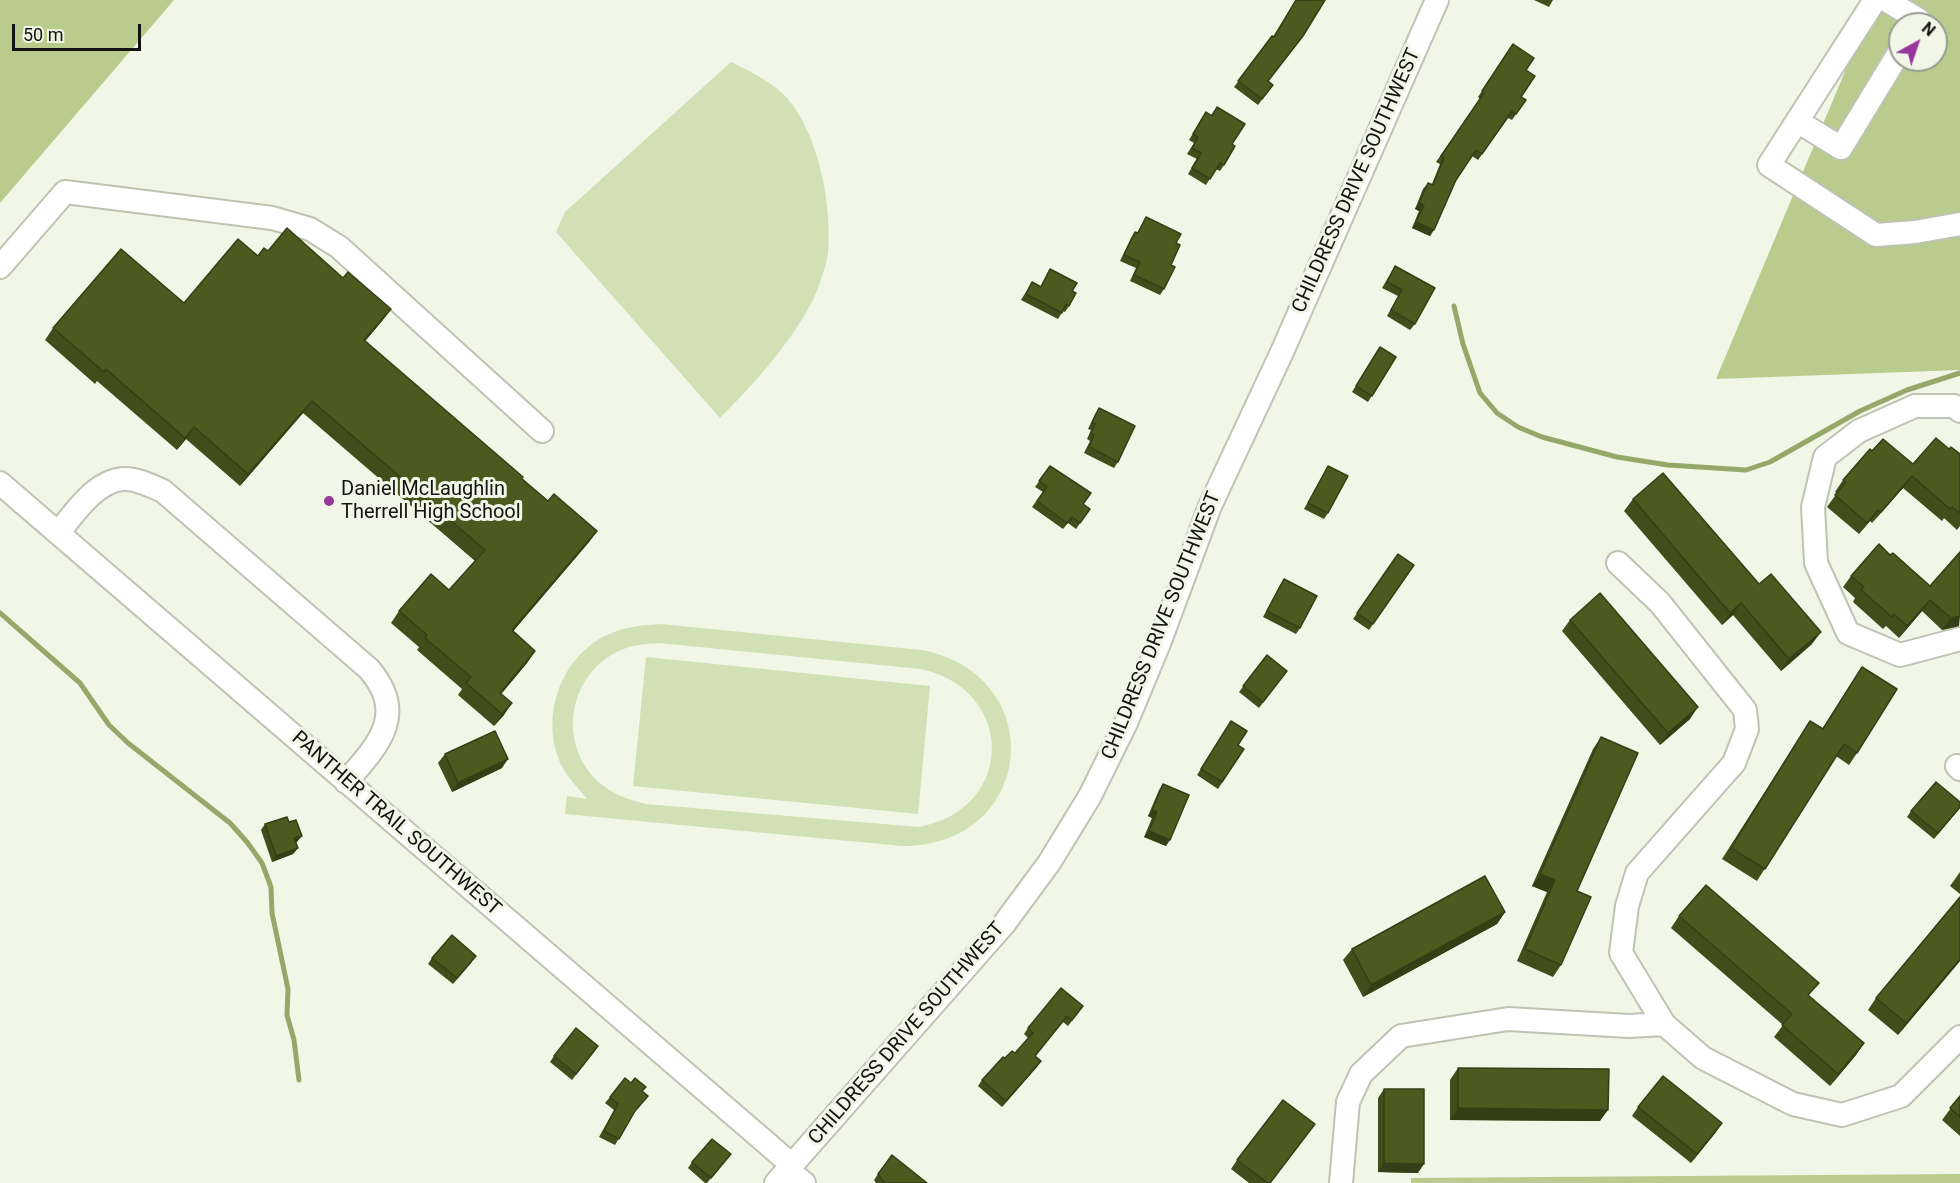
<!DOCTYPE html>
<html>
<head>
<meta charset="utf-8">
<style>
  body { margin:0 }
  #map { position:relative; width:1960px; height:1183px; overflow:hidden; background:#f1f6e6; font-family:Roboto,sans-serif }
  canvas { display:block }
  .north { position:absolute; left:1888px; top:12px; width:60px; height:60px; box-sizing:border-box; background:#f1f6e6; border:2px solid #989c90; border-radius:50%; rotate:40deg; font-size:16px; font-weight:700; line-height:24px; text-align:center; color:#13140f }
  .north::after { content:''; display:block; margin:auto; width:21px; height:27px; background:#9a379e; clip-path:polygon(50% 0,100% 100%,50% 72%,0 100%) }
  .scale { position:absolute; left:12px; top:24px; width:129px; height:27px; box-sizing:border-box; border:3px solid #13140f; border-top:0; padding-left:8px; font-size:18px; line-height:21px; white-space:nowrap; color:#13140f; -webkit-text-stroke:4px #f1f6e6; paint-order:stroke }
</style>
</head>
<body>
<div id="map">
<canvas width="1960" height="1183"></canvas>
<div class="north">N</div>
<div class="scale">50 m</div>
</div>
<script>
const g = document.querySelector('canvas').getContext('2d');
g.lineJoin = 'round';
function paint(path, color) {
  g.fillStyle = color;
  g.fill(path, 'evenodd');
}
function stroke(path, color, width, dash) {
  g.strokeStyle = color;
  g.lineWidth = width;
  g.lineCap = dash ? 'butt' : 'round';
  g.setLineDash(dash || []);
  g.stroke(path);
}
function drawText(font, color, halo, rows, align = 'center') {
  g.font = font + ' Roboto,sans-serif';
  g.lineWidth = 6;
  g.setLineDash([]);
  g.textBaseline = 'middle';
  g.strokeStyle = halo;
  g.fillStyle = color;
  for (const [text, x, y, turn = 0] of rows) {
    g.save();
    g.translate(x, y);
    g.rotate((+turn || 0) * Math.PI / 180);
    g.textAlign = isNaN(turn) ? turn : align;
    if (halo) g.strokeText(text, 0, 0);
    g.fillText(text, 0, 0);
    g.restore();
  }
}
paint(new Path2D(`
  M731,62C751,72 773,82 788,99C819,136 832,205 828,252C827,264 817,293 811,304C788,346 754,384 720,418L556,232L565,212Z
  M661,624L922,650C1052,676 1035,847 902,846L565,814L567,796L587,799C579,789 571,781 564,770C538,723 558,658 607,635C624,627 642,625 661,624ZM659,643L921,669C1016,690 1016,809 919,827L646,804C630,800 614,795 601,784C558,748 566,679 615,653C629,645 644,644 659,643Z
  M646,657L930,686L918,814L633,786Z`), '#d2e0b5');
paint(new Path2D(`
  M0,0H174L0,203Z
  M1875,0H1960V370L1716,379ZM1900,24H1936V60H1900Z
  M1960,1174V1183H1411V1178Z`), '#b9cb8d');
stroke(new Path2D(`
  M1454,306L1463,344L1480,393L1497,413L1518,427L1542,437L1617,457L1668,465L1746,470L1770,462L1860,411L1907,390L1960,373
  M0,613L80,683L109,725L128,743L230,823L247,842L262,863L271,887L272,913L288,989L287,1015L294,1040L299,1080`), '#96a76a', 5);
const minor = new Path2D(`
  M1875,0L1769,165L1876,235L1915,232L1960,224
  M1886,0L1919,20L1917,24
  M1797,121L1841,148L1900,51
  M0,267L65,192L272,218L310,229L339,247L542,431
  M1960,411L1954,406H1915L1859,431L1825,457L1813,507L1816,563L1848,633L1900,655L1960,639
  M0,483L792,1165
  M58,533C74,514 95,481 123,479C136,478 152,486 163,491L369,669C408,715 378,745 346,782
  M1618,563L1660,603L1745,710L1747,729L1734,763L1637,873L1627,906L1621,953L1664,1024L1703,1058L1793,1104L1842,1115L1901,1096L1960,1037
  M1957,766L1960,769
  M788,1170L804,1183
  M776,1183L1004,924L1049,863L1090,796L1126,723L1160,641L1210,506L1282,352L1437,0
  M1341,1183L1348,1102L1361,1074L1401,1036L1508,1019L1629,1026L1664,1024`);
stroke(minor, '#bec3b3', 26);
stroke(minor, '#fff', 22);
paint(new Path2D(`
  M1296,0H1325L1268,81L1273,85L1258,105L1234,87L1272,36L1273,37Z
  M1534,0H1553L1549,7Z
  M1513,44L1526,70L1521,97L1526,100L1512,120L1508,118L1478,160L1472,156L1456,180L1430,236L1412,228L1419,211L1415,209L1423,189L1428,183L1432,184L1440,164L1436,162L1480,99L1478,97Z
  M1217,107L1232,144L1224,165L1220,171L1216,169L1206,185L1188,174L1197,159L1187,154L1194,143L1189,140L1206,112L1211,115Z
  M1146,217L1176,243L1164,289L1160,295L1130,281L1136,268L1120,261L1131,238L1135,232L1137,233Z
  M258,256L343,278L391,309L382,321L365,341L548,501L597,531L589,542L513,631L535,651L527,663L501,694L504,715L494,726L458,695L462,689L417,650L419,647L391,623L399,611L449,590L475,561L303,413L240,486L186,439L177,450L97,381L95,384L45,340L53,328L184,303Z
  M1395,266L1415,324L1410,330L1387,316L1398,296L1382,288Z
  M1050,269L1072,291L1069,306L1065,312L1063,311L1058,319L1021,300L1032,282L1040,287Z
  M1376,353L1396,357L1368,402L1352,392Z
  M1099,408L1118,462L1114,468L1084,453L1090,441L1087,439L1091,430L1088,429L1095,414Z
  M1949,449L1960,454V526L1957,530L1944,518L1942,521L1903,488L1872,523L1870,521L1859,534L1827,507L1837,493L1835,492L1843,480L1872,451L1913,464Z
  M1050,466L1083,504L1090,509L1076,529L1068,523L1063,529L1032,507L1043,492L1035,487Z
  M1328,466V513L1324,519L1304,509Z
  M1633,499L1759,584L1812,644L1781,671L1733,615L1722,625L1624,511Z
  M1960,552L1959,626L1942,630L1922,611L1899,638L1886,626L1883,629L1853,602L1855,598L1843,587L1851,576L1890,555L1930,586Z
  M1398,554L1414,565L1369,630L1353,619Z
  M1284,579L1300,628L1296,634L1263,617L1280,585Z
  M1570,620L1690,719L1660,745L1562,631Z
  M1267,655L1287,671L1259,708L1239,692Z
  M1862,667L1857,753L1849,765L1836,756L1757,881L1722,859L1810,721L1822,729Z
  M1231,721L1238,745L1244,749L1218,789L1197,775Z
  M1601,737L1561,965L1553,977L1517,961L1547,892L1532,886L1593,749Z
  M445,754L502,768L452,792L438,763Z
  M1163,784L1166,846L1144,837L1152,818L1148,816L1159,790Z
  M1960,808L1934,839L1907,817L1911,811Z
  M265,824L297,842H296L298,848L293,854L272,862L261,830Z
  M1960,872V894L1950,886Z
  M1960,897V961L1898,1035L1868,1010L1876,998Z
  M1505,912L1497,924L1363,997L1343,960L1352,949Z
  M1679,916L1809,996L1864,1043L1856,1055L1830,1086L1774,1037L1783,1025L1671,928Z
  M432,958L472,962L453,984L428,964Z
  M1079,1012L1068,1026L1063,1022L1035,1056L1041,1061L1002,1107L978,1086L982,1080L1005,1058L1015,1053L1028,1038L1024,1034L1028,1028Z
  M594,1052L572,1080L550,1062L554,1056Z
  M1458,1068L1600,1121L1450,1120V1080Z
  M631,1083L646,1087L642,1092L648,1096L633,1114L615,1145L599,1137L614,1110L605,1103L610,1097Z
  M1384,1089L1418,1173L1378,1172V1098Z
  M1960,1096V1136L1942,1120Z
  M1638,1107L1716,1132L1691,1163L1632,1116Z
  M1315,1124L1270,1183H1249L1231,1169L1237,1160Z
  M731,1154L707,1183H705L688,1168L692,1162Z
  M878,1174L927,1183H876L874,1180Z`), '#414d1b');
paint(new Path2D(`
  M1419,203L1424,205L1419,211L1415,209Z
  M1416,222L1434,230L1430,236L1412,228Z
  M391,309L382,321L356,352L364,340Z
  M312,401L303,413L240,486L248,474Z
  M194,427L186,439L177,450L185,438Z
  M1912,476L1903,488L1872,523L1881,512Z
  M1878,510L1870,521L1859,534L1867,523Z
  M597,531L589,542L504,642L512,630Z
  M1930,600L1922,611L1899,638L1907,626Z
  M1741,603L1733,615L1722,625L1730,613Z
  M1960,616L1959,626L1942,630L1951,618Z
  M1821,632L1812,644L1781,671L1789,659Z
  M535,651L527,663L492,705L500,693Z
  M512,703L504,715L494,726L502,714Z
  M1698,707L1690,719L1660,745L1668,733Z
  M508,759L502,768L452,792L458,783Z
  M1152,810L1157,812L1152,818L1148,816Z
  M1149,831L1170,840L1166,846L1144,837Z
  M302,836L297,842L290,844L294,838Z
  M298,848L293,854L272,862L276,856Z
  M1540,874L1555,880L1547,892L1532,886Z
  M1505,912L1497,924L1363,997L1371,985Z
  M1960,959V961L1898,1035L1906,1023Z
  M1864,1043L1856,1055L1830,1086L1838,1074Z
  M1041,1061L1037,1067L1002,1107L1006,1101Z
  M1458,1108L1608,1110L1600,1121L1450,1120Z
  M1722,1123L1716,1132L1691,1163L1697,1154Z
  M1384,1163L1424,1164L1418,1173L1378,1172Z`), '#353f16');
const building = new Path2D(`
  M1296,0H1325L1303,36L1268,81L1273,85L1262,99L1238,81L1272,36L1274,37Z
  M1513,44L1534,58L1526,70L1535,76L1521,97L1526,100L1516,114L1512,111L1482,154L1476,150L1456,180L1434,230L1416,222L1424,205L1419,203L1428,183L1433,185L1444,158L1441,156L1484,93L1482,91Z
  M1217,107L1245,124L1232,144L1235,146L1224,165L1220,163L1210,179L1192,168L1201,153L1192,148L1198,137L1193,134L1206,112L1212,116Z
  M1146,217L1181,234L1176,243L1180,245L1171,265L1175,267L1164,289L1134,275L1140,262L1124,255L1135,232L1138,233Z
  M287,228L343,278L348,272L391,309L364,340L523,477L522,479L548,501L554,494L597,531L512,630L535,651L500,693L512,703L502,714L466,683L471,677L425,638L427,635L399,611L431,574L449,590L485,550L312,401L248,474L194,427L185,438L106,369L104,372L53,328L121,249L184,303L238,239L258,256L264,248L268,251Z
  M1395,266L1435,288L1415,324L1391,310L1402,290L1387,282Z
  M1050,269L1077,283L1072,291L1076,293L1069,306L1066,304L1062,313L1026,294L1032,282L1041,287Z
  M1380,347L1396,357L1372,396L1356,386Z
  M1099,408L1135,426L1118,462L1089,447L1094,435L1091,433L1095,424L1092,423Z
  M1936,438L1949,449L1951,447L1960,454V513L1952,507L1950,509L1912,476L1881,512L1878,510L1867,523L1835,495L1846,482L1843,480L1870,449L1872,451L1883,439L1913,464Z
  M1050,466L1091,493L1083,504L1090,509L1080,523L1072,517L1067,523L1037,501L1047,487L1039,481Z
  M1328,466L1348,476L1328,513L1308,503Z
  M1663,473L1759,584L1771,574L1821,632L1789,659L1741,603L1730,613L1633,499Z
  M1879,544L1890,555L1893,553L1930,586L1960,552V616L1951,618L1930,600L1907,626L1894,614L1892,617L1861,590L1864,587L1851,576Z
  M1398,554L1414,565L1373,624L1357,613Z
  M1284,579L1317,596L1300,628L1267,611Z
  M1600,593L1698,707L1668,733L1570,620Z
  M1267,655L1287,671L1263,702L1243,686Z
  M1862,667L1897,689L1857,753L1844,744L1765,869L1731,848L1810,721L1823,729Z
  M1231,721L1247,731L1238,745L1244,749L1222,782L1201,769Z
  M495,731L508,759L458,783L445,754Z
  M1601,737L1638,753L1577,891L1591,897L1561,965L1525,949L1555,880L1540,874Z
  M1936,782L1960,802V807L1938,833L1911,811Z
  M1163,784L1189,795L1170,840L1149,831L1157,812L1152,810Z
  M287,817L289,822L296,820L302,836L294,838L298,848L276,856L265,824Z
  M1485,876L1505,912L1371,985L1352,949Z
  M1706,885L1819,983L1808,995L1864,1043L1838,1074L1782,1025L1792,1014L1679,916Z
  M1960,897V959L1906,1023L1876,998Z
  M452,935L476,956L457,978L432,958Z
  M1061,988L1083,1006L1072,1020L1067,1016L1035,1056L1041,1061L1006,1101L982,1080L1003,1057L1005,1058L1012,1051L1015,1053L1033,1033L1028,1028Z
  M576,1028L598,1046L576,1074L554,1056Z
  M1458,1068L1609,1069L1608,1110L1458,1108Z
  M1663,1076L1722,1123L1697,1154L1638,1107Z
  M625,1078L631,1083L635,1078L646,1087L642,1091L648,1096L635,1111L619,1139L604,1131L618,1104L610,1097Z
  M1384,1089H1424V1164L1384,1163Z
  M1960,1096V1117L1950,1108Z
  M1283,1100L1315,1124L1270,1183H1268L1237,1160Z
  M712,1139L731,1154L711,1178L692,1162Z
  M892,1155L927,1183H883L884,1182L878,1174Z`);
paint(building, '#4c5a1f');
stroke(building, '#353f16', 1.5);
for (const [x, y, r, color] of [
  [329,501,6,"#9a379e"]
]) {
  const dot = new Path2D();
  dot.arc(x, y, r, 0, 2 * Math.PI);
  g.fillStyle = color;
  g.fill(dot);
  stroke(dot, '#f1f6e6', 2);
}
drawText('20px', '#13140f', '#f1f6e6', [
  ["CHILDRESS DRIVE SOUTHWEST",1357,181,-66],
  ["CHILDRESS DRIVE SOUTHWEST",1162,626,-68],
  ["PANTHER TRAIL SOUTHWEST",396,824,41],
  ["CHILDRESS DRIVE SOUTHWEST",907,1034,-49]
]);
drawText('20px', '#13140f', '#f1f6e6', [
  ["Daniel McLaughlin",341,490],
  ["Therrell High School",341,513]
], 'left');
</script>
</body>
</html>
